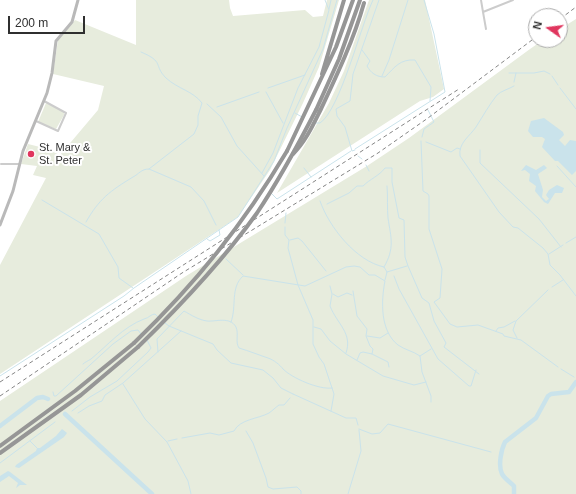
<!DOCTYPE html>
<html>
<head>
<meta charset="utf-8">
<style>
  body { margin:0 }
  #map { position:relative; width:576px; height:494px; overflow:hidden; background:#fff; font-family:Arial,sans-serif }
  canvas { display:block }
  .north { position:absolute; left:528px; top:8px; width:40px; height:40px; box-sizing:border-box; background:#fff; border:1px solid #acacac; border-radius:50%; rotate:284deg; font-size:11px; font-weight:700; line-height:16px; text-align:center; color:#2f2f2f }
  .north::after { content:''; display:block; margin:auto; width:14px; height:18px; background:#e0365e; clip-path:polygon(50% 0,100% 100%,50% 72%,0 100%) }
  .scale { position:absolute; left:8px; top:16px; width:77px; height:18px; box-sizing:border-box; border:2px solid #2f2f2f; border-top:0; padding-left:5px; font-size:12px; line-height:14px; white-space:nowrap; color:#2f2f2f; -webkit-text-stroke:3px #fff; paint-order:stroke }
</style>
</head>
<body>
<div id="map">
<canvas width="576" height="494"></canvas>
<div class="north">N</div>
<div class="scale">200 m</div>
</div>
<script>
const g = document.querySelector('canvas').getContext('2d');
g.lineJoin = 'round';
function paint(path, color) {
  g.fillStyle = color;
  g.fill(path, 'evenodd');
}
function stroke(path, color, width, dash) {
  g.strokeStyle = color;
  g.lineWidth = width;
  g.lineCap = dash ? 'butt' : 'round';
  g.setLineDash(dash || []);
  g.stroke(path);
}
function drawText(font, color, halo, rows, align = 'center') {
  g.font = font + ' Arial,sans-serif';
  g.lineWidth = 4;
  g.setLineDash([]);
  g.textBaseline = 'middle';
  g.strokeStyle = halo;
  g.fillStyle = color;
  for (const [text, x, y, turn = 0] of rows) {
    g.save();
    g.translate(x, y);
    g.rotate((+turn || 0) * Math.PI / 180);
    g.textAlign = isNaN(turn) ? turn : align;
    if (halo) g.strokeText(text, 0, 0);
    g.fillText(text, 0, 0);
    g.restore();
  }
}
paint(new Path2D(`
  M136,0H229L230,8L233,16L305,10L313,17L323,16L327,0H339L319,67L303,103L270,170L238,217L0,374V265L46,178L33,175L37,166L21,164L28,144L44,148L60,155L98,110L104,86L53,74L58,40L75,20L136,45Z
  M369,0H425L444,89L433,97L420,101L277,193L329,103L344,71Z
  M576,19V494H0V401L186,276L367,166L409,138L530,49L543,40H560V29Z
  M46,103L64,112V115L56,129L38,122Z`), '#e7ecdd');
paint(new Path2D(`
  M544,118L563,132L564,135L559,140L565,146L570,140L576,141V171L572,175L558,161H555L542,147L545,139L542,137H533L528,131L531,121Z
  M526,165L536,170L544,165L547,168L538,174L543,190L542,197L546,201L549,199L546,195L549,190L557,185L564,188L562,193H555L548,204L544,202L535,191L536,186L529,181L530,174L525,170L521,171Z
  M62,429L67,433L64,437L19,468L15,467L16,465L36,451L37,448H40L56,436Z
  M8,471L10,472L27,485H20L16,488L18,483L9,476L0,482V476Z`), '#cae3eb');
stroke(new Path2D(`
  M329,9L331,0
  M362,50L370,61L367,66C371,73 376,77 385,77C395,67 400,59 415,60L431,87L430,101
  M141,52C165,62 153,65 166,78C178,89 193,91 202,103L198,116V125L194,134L149,169
  M509,73H534L544,71L550,74
  M382,76L389,60L408,0
  M552,76L558,85
  M514,82L516,73
  M514,86C509,89 501,91 497,95C489,105 483,116 476,127C470,136 458,143 460,156L499,212L513,227L518,228L543,248L548,254L550,265L560,275L576,296
  M268,88L305,75
  M560,88L576,109
  M266,92L283,123
  M207,104L221,117L237,146L264,176
  M217,107L259,92
  M295,113L302,117
  M316,123H320C340,110 361,25 373,0
  M422,137L424,129L434,122L428,110
  M421,141L423,191L428,194L429,196V229L442,269L440,298L434,302L450,324L457,327L478,325L503,334L504,336L521,340L558,367
  M426,142L451,152L457,148L460,149
  M355,149L445,92L434,34L424,0
  M355,150L352,151L345,127L337,116L336,109L350,101L353,74L379,0
  M480,150V163L539,219L561,247
  M358,156L362,159
  M366,165L369,171
  M557,166L576,187
  M304,168L311,177
  M262,173L273,153L298,88L319,47L329,10L325,0
  M271,193L277,199L351,151
  M42,200L99,234L118,267L119,278L133,288
  M320,201C329,227 356,261 384,267L387,272L385,280
  M327,204L349,193L357,186H363C370,179 379,176 385,168H392V182L399,218L404,220L405,257L408,266L422,298L429,303L434,321L446,343L444,347L479,374
  M86,222C99,199 110,191 133,177C139,174 141,169 149,169L191,187L204,201L216,225
  M285,223L286,213
  M285,227V235L289,240L288,248L298,285L313,320V344L319,357L324,364L334,394L331,411
  M207,239L210,241L220,235L219,230
  M290,240L298,238L302,241L326,271
  M566,243L576,237
  M549,254L563,245
  M226,259L243,275
  M384,267C395,248 391,238 388,218C387,208 388,197 387,186
  M387,272L407,266
  M394,276L399,289L438,359L469,386H471L476,370
  M330,286L332,294L330,306C337,324 353,333 346,353
  M552,287L563,280
  M353,291L357,316L367,329L366,336L370,346L373,349L372,354L363,352L360,353L357,360
  M333,294L338,297L347,293L352,295
  M231,322C237,306 230,288 243,276L305,286L346,267L354,266L360,267L369,275H375L385,281C381,301 380,331 398,345C405,350 413,351 420,356L422,372L431,396V402
  M165,323L169,326L213,344L217,350L231,363L263,370L273,378L281,388L293,394
  M314,327L321,329L330,341L346,354L383,376L414,385L426,382
  M496,331L498,328L504,327L515,321
  M367,336L380,338L388,333
  M517,338L513,330L516,321L548,290
  M158,352L157,339L184,311C191,315 199,320 207,321C215,322 230,316 236,327C239,334 235,342 239,348C249,351 259,355 268,358C274,360 280,365 283,369C292,378 319,390 332,388
  M372,354L388,362L389,367
  M420,356L431,349
  M83,364C85,362 88,361 91,359C108,345 123,327 144,319C149,318 151,314 155,314L158,317
  M561,369L574,377
  M0,376L124,296L134,288L238,217L274,161L287,128L323,49L337,0
  M123,384L145,419L167,442L188,481L191,494
  M53,392L54,396H56L113,344L131,331L138,330L141,334
  M293,394L346,418H356L358,425
  M72,411L90,397L117,381L148,352L151,348L147,340
  M78,413L89,406L102,401L105,395L123,383L181,331
  M359,429L372,434L380,433L388,424L491,452
  M246,431L253,443L266,478L268,487L273,489L297,487L301,491V494
  M182,438L210,433L219,435L234,431C240,419 258,419 269,413C272,411 276,407 279,405H284L290,398
  M30,441L37,448
  M168,441L177,439
  M0,463L55,422
  M348,494L361,451L359,430`), '#cae3eb', 1);
stroke(new Path2D(`
  M65,414L152,494
  M0,426L37,398L43,397L48,399
  M514,494V486C510,482 505,479 502,474C498,466 501,450 505,442L536,418L548,396L551,394L569,392L576,382`), '#cae3eb', 4.5);
stroke(new Path2D(`
  M481,0L483,12L513,0
  M483,12L486,29
  M36,121L58,131L66,113L44,101
  M1,164H19`), '#ccc', 2);
stroke(new Path2D(`
  M0,225L13,191L23,151L47,93L52,73L56,41L72,22L78,0`), '#b9b9b9', 3);
stroke(new Path2D(`
  M322,74L344,0
  M316,110L339,59L360,0
  M287,151L336,47L353,0
  M293,154C306,141 313,125 321,109C337,75 354,39 364,3
  M0,446L75,391L134,343
  M0,453L81,395L138,347`), '#969696', 4);
stroke(new Path2D(`
  M560,19L576,7
  M0,382L459,89
  M0,396L182,273L378,153L428,118L536,37`), '#848484', 1, [4, 3]);
stroke(new Path2D(`
  M134,343C196,283 243,225 287,151
  M138,347C181,305 222,262 257,213C279,180 298,145 316,110`), '#969696', 4);
for (const [x, y, r, color] of [
  [31,154,4,"#e0365e"]
]) {
  const dot = new Path2D();
  dot.arc(x, y, r, 0, 2 * Math.PI);
  g.fillStyle = color;
  g.fill(dot);
  stroke(dot, '#fff', 1.5);
}
drawText('11px', '#2f2f2f', '#fff', [
  ["St. Mary &",39,148],
  ["St. Peter",39,161]
], 'left');
</script>
</body>
</html>
